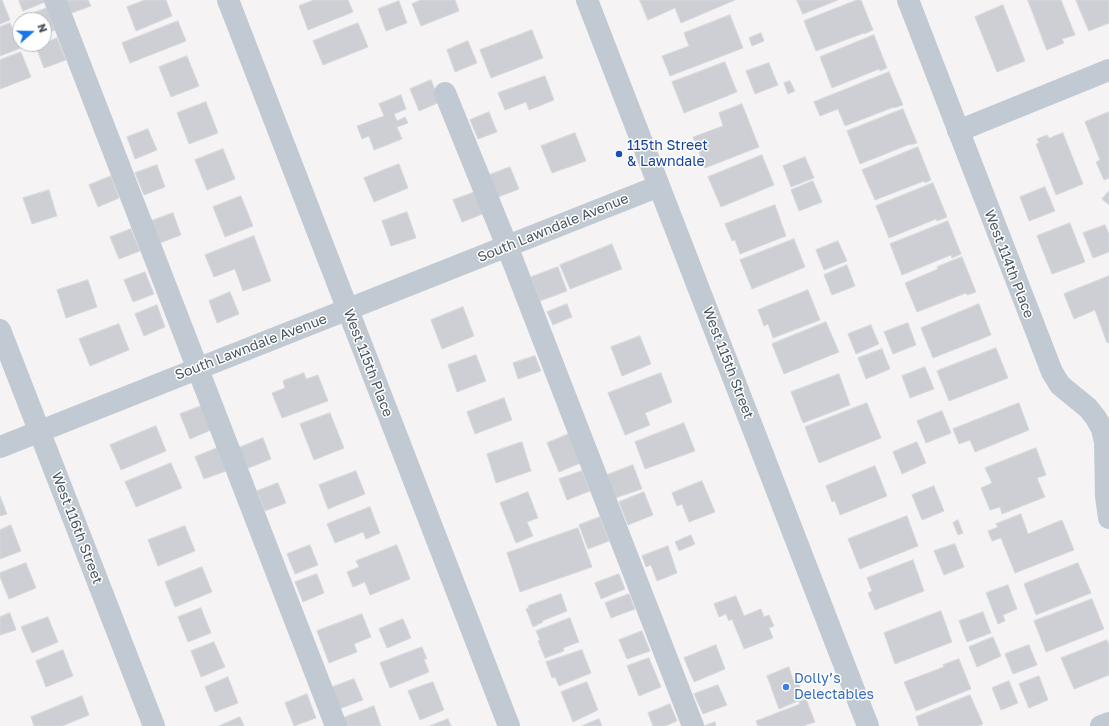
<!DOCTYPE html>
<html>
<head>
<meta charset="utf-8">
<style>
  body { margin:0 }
  #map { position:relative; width:1109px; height:726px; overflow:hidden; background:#f5f3f3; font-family:"Golos Text",sans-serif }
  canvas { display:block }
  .north { position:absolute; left:12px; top:12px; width:40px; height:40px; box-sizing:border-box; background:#fff; border:1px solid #b7bbc0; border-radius:50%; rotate:70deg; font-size:11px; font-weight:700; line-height:16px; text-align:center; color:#4a5661 }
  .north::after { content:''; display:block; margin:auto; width:14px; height:18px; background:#1a73e8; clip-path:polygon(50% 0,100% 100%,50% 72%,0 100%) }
</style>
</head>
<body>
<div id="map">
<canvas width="1109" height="726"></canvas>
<div class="north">N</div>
</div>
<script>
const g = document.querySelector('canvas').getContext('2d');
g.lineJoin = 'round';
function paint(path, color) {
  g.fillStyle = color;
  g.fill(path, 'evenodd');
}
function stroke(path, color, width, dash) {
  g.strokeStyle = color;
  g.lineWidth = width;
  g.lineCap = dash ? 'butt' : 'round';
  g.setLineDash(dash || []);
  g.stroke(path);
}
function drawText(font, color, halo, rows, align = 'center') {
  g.font = font + ' "Golos Text",sans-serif';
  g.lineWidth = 3;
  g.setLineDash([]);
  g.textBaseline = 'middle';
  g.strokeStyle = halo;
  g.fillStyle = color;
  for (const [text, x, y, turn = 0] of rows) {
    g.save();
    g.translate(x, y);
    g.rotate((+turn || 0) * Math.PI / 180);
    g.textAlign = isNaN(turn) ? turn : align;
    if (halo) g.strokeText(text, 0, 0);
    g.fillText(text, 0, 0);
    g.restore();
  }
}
const building = new Path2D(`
  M0,0H2L10,20L0,24Z
  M19,0H44L45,2L23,11Z
  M63,0H88L91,6L69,14Z
  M145,0H166L172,16L136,31L127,7Z
  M314,0H348L353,12L308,30L299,6Z
  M421,0H455L459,11L421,26L412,4Z
  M640,0H735L681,23L675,8L648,20Z
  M797,0H838L803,14Z
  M857,0H861L873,30L864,34V33L816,51L804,21Z
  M1028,0H1061L1075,35L1062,39L1064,43L1047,50Z
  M1076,0H1109V23L1089,31Z
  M399,1L407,23L386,31L378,9Z
  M1003,5L1025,61L997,72L975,17Z
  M47,8L55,30L44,34V20H27L25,16Z
  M730,15L743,48L670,76L662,56L689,46L684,33Z
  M178,21L186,41L130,63L122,43Z
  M10,23L21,48L0,56V27Z
  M358,23L368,47L323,65L313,41Z
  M532,30L543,58L491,78L480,50Z
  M761,33L764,41L752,46L749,38Z
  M874,35L887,68L880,71L879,69L832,88L820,57Z
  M57,38L66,60L44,68L36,47Z
  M468,41L477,63L455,72L447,50Z
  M21,52L31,77L0,89V60Z
  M187,56L199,86L171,97L159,67Z
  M725,62L737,92L684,113L672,82Z
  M769,63L778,85L755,94L746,71Z
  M889,72L903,105L894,108V107L845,126L838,109L820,116L814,102Z
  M545,76L554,100L529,110L526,102L505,110L498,93Z
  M431,80L440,102L419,111L410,89Z
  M790,81L795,91L788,94L784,83Z
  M401,95L406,109L394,114L397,121L405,117L408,123L397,127L402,139L374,150L369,136L362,139L357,126L384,116L379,104Z
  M206,102L218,133L189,144L177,113Z
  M742,104L759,147L705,168L693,137L723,126L719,113Z
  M903,109L917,143L910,145V144L860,164L847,131Z
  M489,112L497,132L478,139L470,120Z
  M1109,112V178L1104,180L1096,162L1100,160L1085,122Z
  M148,129L157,150L135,159L127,137Z
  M575,133L586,161L552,173L541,146Z
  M1063,133L1083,184L1056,195L1036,144L1039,143L1037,139L1047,135L1049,138Z
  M918,147L931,180L925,183L924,181L875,200L862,170Z
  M223,149L235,179L207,190L195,160Z
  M762,155L774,185L721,207L708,177Z
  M805,157L814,178L791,187L783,166Z
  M399,164L408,188L374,202L364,178Z
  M157,165L165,187L144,195L135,173Z
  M510,167L519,189L498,197L489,175Z
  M111,176L119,198L98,207L89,185Z
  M813,181L822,202L799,211L791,190Z
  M933,183L947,217L937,221L936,219L889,238L876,206Z
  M1045,187L1055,211L1029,221L1020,197Z
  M49,190L57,216L32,224L23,198Z
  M1109,191V205L1102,199Z
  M475,192L483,214L462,222L453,200Z
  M241,196L253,226L225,237L213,207Z
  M775,205L786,236L740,254L735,240L732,241L725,224Z
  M407,212L416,238L391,246L382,221Z
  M173,213L181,235L160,243L151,221Z
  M948,221L961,254L952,258L951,255L902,275L890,244Z
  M1070,223L1085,262L1052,274L1037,236Z
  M1105,225L1109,234V252L1093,258L1083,233Z
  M131,229L140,251L119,259L110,237Z
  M254,236L271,281L243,291L235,269L214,277L205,255Z
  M794,239L805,267L752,289L740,260Z
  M838,241L847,261L824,270L816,250Z
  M612,244L622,269L570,289L560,265Z
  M962,257L976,292L967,295L966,293L917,312L905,283L938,269L937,267Z
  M847,265L855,286L832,295L824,275Z
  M558,267L567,291L540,301L531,277Z
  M145,272L154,294L133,302L124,280Z
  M1109,276V342L1107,343L1095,310L1074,319L1064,294Z
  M88,280L97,307L66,318L57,290Z
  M808,290L820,320L773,338L768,324L764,326L758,310Z
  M230,292L239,314L217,323L209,301Z
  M567,304L572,317L553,325L547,312Z
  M979,304L991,335L933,358L921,328Z
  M157,305L165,327L144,336L135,314Z
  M463,307L474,336L442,349L431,320Z
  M826,322L839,352L784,374L772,344Z
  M908,323L916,345L893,354L884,332Z
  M119,324L129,350L90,366L79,339Z
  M871,325L879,344L856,354L848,334Z
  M640,336L651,364L622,376L611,347Z
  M996,348L1008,378L949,401L937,371Z
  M882,349L890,369L866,379L858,358Z
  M476,355L486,381L457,392L448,365Z
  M535,356L541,371L518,379L513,363Z
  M925,367L934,389L910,398L902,376Z
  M304,373L306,379L318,375L328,401L282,418L272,393L285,388L283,381Z
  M661,373L672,402L645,413L650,425L625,435L608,393Z
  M839,374L850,405L803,423L791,392Z
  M504,398L512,420L475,434L467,412Z
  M867,403L881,438L819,463L805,427Z
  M1019,403L1029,430L975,452L970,440L959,444L953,429Z
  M201,406L211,430L190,439L180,414Z
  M942,411L951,433L926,443L917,421Z
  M330,413L344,448L314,460L300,424Z
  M684,423L695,451L645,469L635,442Z
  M156,426L166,451L121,470L110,445Z
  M571,433L583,462L559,472L547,443Z
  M263,438L271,459L246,469L238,448Z
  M522,442L531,471L496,483L487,454Z
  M917,442L926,463L902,474L893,452Z
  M217,448L226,471L204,479L195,457Z
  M1036,448L1046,475L1037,478L1045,497L1002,514L1000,507L990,510L981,488L992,483L985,468Z
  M171,463L182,488L136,507L125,482Z
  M633,465L642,489L615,498L607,475Z
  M875,466L887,496L840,515L835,501L832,502L826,486Z
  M356,471L365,494L328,509L319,485Z
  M582,471L590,491L567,500L559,479Z
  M702,481L715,512L689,522L682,504L677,506L672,493Z
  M278,483L286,503L265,511L257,491Z
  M934,486L944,511L922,520L912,495Z
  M528,492L538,518L527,522L533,536L516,543L500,503Z
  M644,492L653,515L628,525L619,502Z
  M0,496L7,514L0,516Z
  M370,507L380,533L366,539L363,532L335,543L327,524Z
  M1021,514L1028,534L1062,520L1074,550L1015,573L1001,538L992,541L988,531L998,527L996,524Z
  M907,516L918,546L860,569L848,539Z
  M600,517L609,541L588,549L579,525Z
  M958,520L963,533L958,535L953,523Z
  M11,525L21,551L0,559V530Z
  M185,526L195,551L158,566L148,540Z
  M578,528L592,567L520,592L507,553Z
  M691,535L695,544L679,551L675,542Z
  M955,544L964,567L944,575L934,551Z
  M310,545L318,565L295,574L287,554Z
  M397,545L410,579L370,595L365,582L353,587L347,572L359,567L356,561Z
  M668,546L677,573L657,581L651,565L646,567L642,556Z
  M913,560L924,591L875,610L868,593L872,591L867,578Z
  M26,563L36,588L9,599L0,577V573Z
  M1078,563L1091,593L1036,615L1024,584Z
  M202,567L212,592L175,607L165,582Z
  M317,574L324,593L303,602L295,582Z
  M619,574L625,589L601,599L595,583Z
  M1008,585L1017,609L1003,615L1005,621L998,624L986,593Z
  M561,594L567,611L542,621L543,622L533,627L526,609L529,608L528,606Z
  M629,594L635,609L611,618L605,603Z
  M736,596L744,616L761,609L764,617L769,615L774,626L769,628L773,638L744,649L732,619L729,621L726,614L719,617L714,604Z
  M1092,599L1104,629L1046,652L1034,621Z
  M201,608L211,633L188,642L178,617Z
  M941,611L952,642L895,664L884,633Z
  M983,612L991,633L967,642L959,621Z
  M10,613L16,630L0,635V617Z
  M362,614L371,637L354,644L357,652L329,663L317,631Z
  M48,617L58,642L32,653L21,627Z
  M570,618L579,642L563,648L564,651L545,658L538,641L540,640L536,631Z
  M403,619L411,638L387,648L379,629Z
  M642,631L650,651L627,659L619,640Z
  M993,637L1001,656L977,667L969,647Z
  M1107,640L1109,645V675L1074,689L1061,658Z
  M214,642L225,667L201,677L191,651Z
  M716,645L725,669L694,682L684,658Z
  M1029,645L1037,665L1013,674L1005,654Z
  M422,647L427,659H424L429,672L390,688L380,663Z
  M63,650L73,676L46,687L36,661Z
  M582,650L591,673L559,686L555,677L552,678L546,662Z
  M649,658L661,687L639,696L627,666Z
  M959,659L971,689L916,711L904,682L944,667L943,665Z
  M789,667L793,680L797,679L800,687L796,689L800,700L779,709L767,676Z
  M1039,676L1048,700L1029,708L1019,684Z
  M228,677L238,703L215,712L205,687Z
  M354,679L363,700L339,709L330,688Z
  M1009,681L1018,703L1001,710L992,688Z
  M433,682L444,710L420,720L408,691Z
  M587,682L598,710L573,722L561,692Z
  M718,685L727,705L703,714L694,694Z
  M307,694L316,718L294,726L285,703Z
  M970,695L983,724L979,726H919L916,717Z
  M82,696L89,715L62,726H34L31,717Z
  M806,699L815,722L803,726H758L756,721L800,704L799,702Z
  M670,704L677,721L665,726H653L648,713Z
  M374,706L381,726H345L343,718Z
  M240,717L244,726H219Z
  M448,719L451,726H430Z
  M599,719L602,726H582Z
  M715,722L716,726H704Z`);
paint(building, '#cdcfd5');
stroke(building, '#d7d9de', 1);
stroke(new Path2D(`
  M55,0L336,726
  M228,0L509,726
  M587,0L868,726
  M908,0L1052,372L1060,385L1088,408L1096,418L1102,429L1105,442L1106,496L1109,518
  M445,93L507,246L693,726
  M958,131L1109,70
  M0,330L154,726
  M0,447L659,186
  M1101,726L1109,723`), '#c1cad2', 22);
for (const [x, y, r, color] of [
  [619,154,4,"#1a4fb4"],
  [786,687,4,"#3f7fe0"]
]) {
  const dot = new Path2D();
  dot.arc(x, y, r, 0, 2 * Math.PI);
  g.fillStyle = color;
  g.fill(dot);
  stroke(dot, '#fff', 1.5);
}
drawText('14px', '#164399', '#fff', [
  ["115th Street",627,146],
  ["& Lawndale",627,162]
], 'left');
drawText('14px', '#4a5661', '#fff', [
  ["South Lawndale Avenue",553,228,-22],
  ["West 114th Place",1009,264,69],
  ["South Lawndale Avenue",251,347,-21],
  ["West 115th Place",368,363,69],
  ["West 115th Street",728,363,69],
  ["West 116th Street",77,528,69]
]);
drawText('14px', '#366cbe', '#fff', [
  ["Dolly’s",794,679],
  ["Delectables",794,695]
], 'left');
</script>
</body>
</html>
